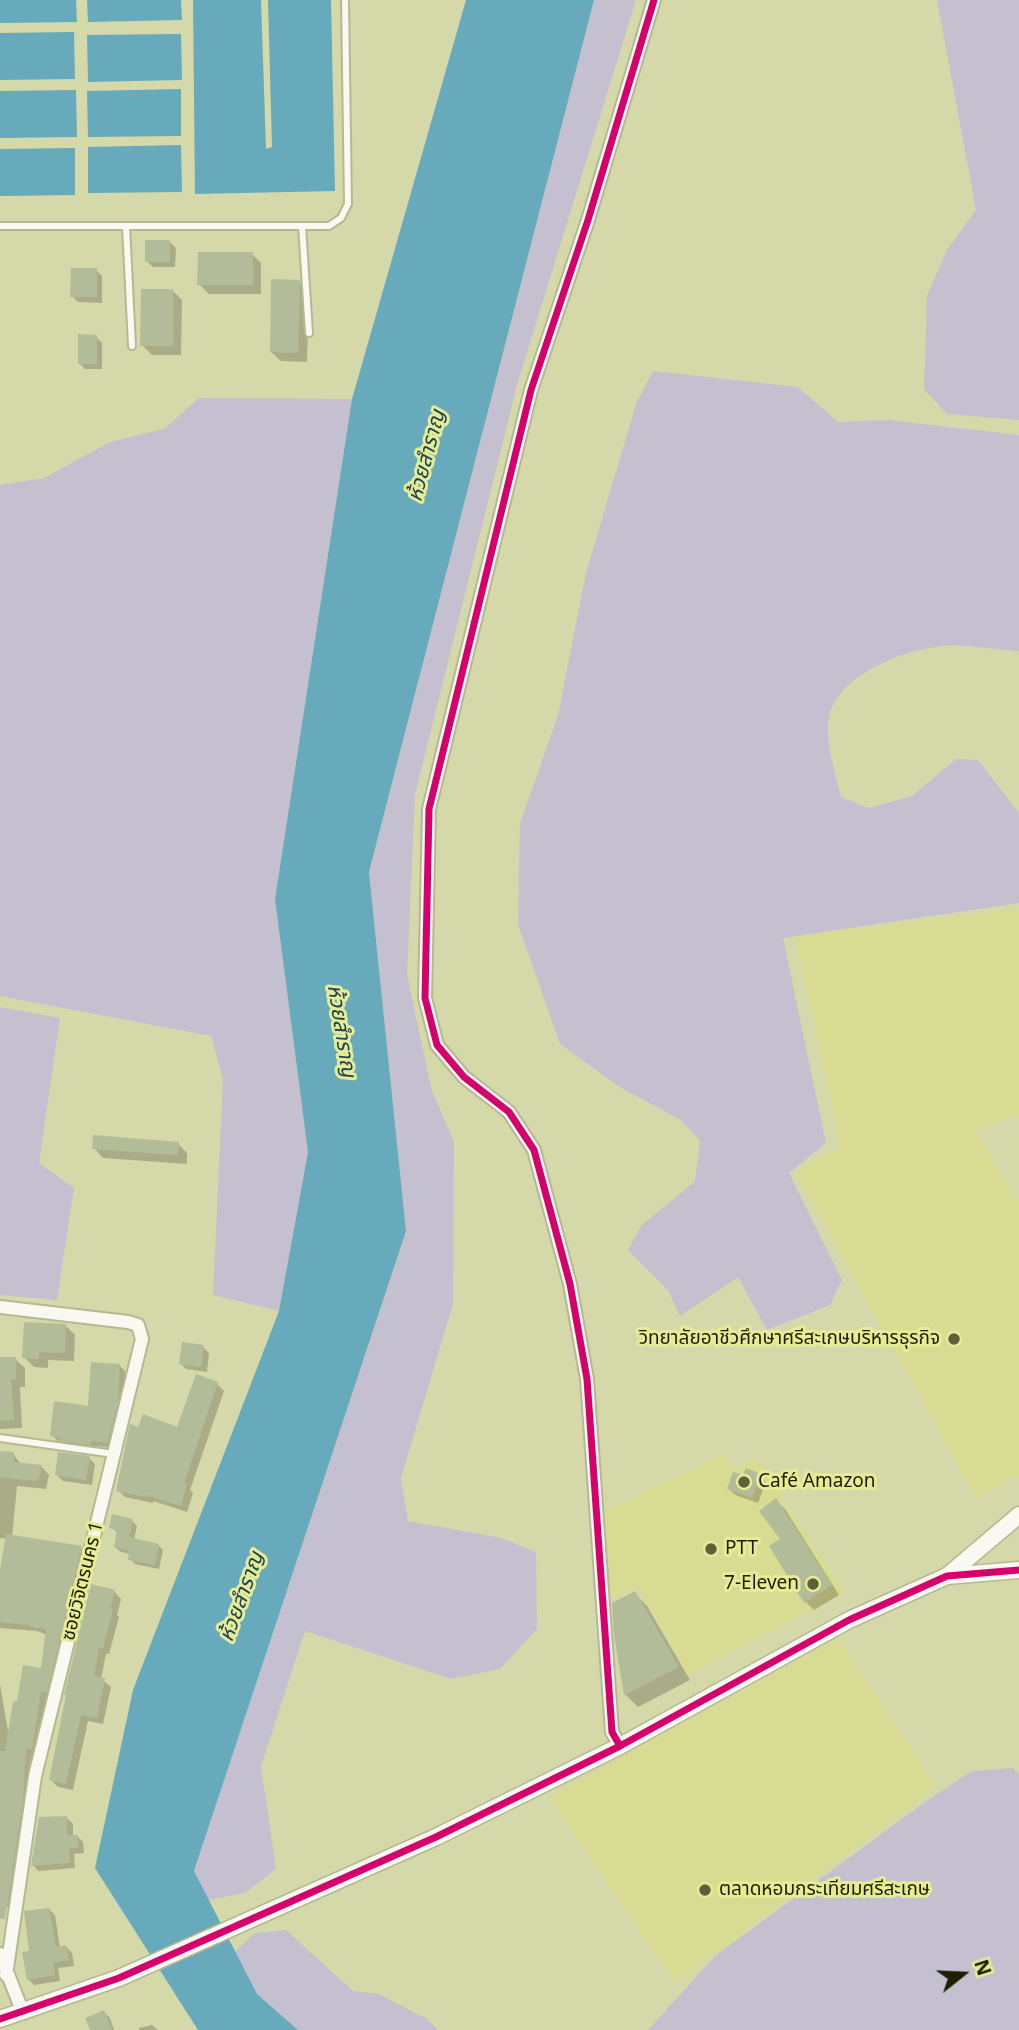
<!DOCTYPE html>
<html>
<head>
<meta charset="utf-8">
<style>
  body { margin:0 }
  #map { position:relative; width:1019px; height:2030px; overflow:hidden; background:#d5d8a9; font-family:"Noto Sans",sans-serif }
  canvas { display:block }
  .north { position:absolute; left:928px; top:1939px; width:70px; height:70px; -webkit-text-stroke:5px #e6ec95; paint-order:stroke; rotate:72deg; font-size:19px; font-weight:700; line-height:28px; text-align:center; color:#1d1f00 }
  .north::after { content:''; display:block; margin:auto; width:24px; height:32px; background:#1d1f00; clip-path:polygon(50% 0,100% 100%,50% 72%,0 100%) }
</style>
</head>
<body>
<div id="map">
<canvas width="1019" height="2030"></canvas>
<div class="north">N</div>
</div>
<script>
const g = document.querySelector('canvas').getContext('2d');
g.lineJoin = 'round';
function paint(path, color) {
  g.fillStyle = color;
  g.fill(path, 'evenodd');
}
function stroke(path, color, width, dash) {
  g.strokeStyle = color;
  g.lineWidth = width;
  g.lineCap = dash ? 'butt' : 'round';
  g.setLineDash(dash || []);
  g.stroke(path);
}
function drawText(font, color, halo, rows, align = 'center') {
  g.font = font + ' "Noto Sans","Noto Sans Thai",sans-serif';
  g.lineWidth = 6;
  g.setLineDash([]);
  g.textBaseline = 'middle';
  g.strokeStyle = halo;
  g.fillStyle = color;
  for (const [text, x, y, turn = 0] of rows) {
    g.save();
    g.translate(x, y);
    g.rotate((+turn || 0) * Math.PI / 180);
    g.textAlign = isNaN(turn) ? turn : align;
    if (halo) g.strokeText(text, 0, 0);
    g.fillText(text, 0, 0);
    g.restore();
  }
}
paint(new Path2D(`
  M1019,909V1114L975,1132L1019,1203V1475L976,1499L796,1172L841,1147L795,936Z
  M725,1452L735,1470L756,1457L845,1592L688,1675L637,1586L610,1600L604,1512Z
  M838,1638L936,1786L675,1983L549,1797Z`), '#d8dc93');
paint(new Path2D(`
  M594,0H636L517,385L415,795L407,974L431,1088L454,1142L453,1304L401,1478L408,1521L501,1538L536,1552L537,1629L500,1669L451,1679L305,1631L261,1766L276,1869L245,1893L208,1900L194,1871L406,1231L369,872Z
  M937,0H1019V420L947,414L924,389L927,296L947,250L976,210Z
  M653,371L798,387L838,422L888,420L1019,435V651C995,650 968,644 944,646C906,649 842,673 830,713C823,737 836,774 841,797L868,808L912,796L956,759L978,760L1019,813V903L783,938L826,1143L789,1173L842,1280L830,1305L767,1330L738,1277L680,1316L668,1290L628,1250L641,1226L695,1181L700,1141L681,1120L618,1086L560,1044L518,924L520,824L558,715L586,573L636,404Z
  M199,398L352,399L275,899L308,1151L279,1311L213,1295L223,1080L211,1036L0,996V485L44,478L110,442L164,429Z
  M0,1007L60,1018L39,1163L74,1188L57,1300L0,1295Z
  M1013,1768L1019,1775V2030H648L715,1956L928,1800L972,1771Z
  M286,1930L353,1991L379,1994L427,2019L438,2030H298L257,1994L235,1952L255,1933Z`), '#c4c0d0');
paint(new Path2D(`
  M0,0H76L77,22L0,23Z
  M87,0H181L182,20L88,22Z
  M193,0H261L266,149L272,147L268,0H331L335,191L195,194Z
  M466,0H594L369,872L406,1231L194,1871L257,1994L298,2030H198L95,1868L133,1690L279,1311L308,1152L275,899L352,399Z
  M74,32L75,79L0,80V33Z
  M181,34L182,80L88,82L87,35Z
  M181,89V136L88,137L87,91Z
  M76,90L77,137L0,138V91Z
  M181,145L182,192L88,193V147Z
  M75,148V195L0,196V149Z`), '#6ab');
paint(new Path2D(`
  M170,242L176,248L175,267H153L147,261Z
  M252,254L261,263V294H209L199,284Z
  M96,270L102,276V303L78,302L72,296Z
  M299,282L309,291L307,362L281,361L271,352Z
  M173,291L182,300L181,355H152L142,345Z
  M96,337L102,343V369H85L79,363Z
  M178,1144L187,1153V1164L103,1158L94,1148Z
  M66,1326L75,1335L74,1361L48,1360V1368L34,1367L24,1357Z
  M203,1347L209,1353L207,1372L186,1369L180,1363Z
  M0,1359H15L25,1368V1387H20L22,1428L0,1429Z
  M119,1365L125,1371L123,1409L113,1448L97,1446V1450L67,1446L63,1442L58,1441L52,1435L90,1408Z
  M217,1384L224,1391L190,1490L193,1493L187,1512L153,1501V1503L125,1497L118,1490L178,1429Z
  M0,1453L13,1454L21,1464L41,1466L49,1475L46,1489L17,1486L12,1537L81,1548L89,1555L39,1756L33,1755L30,1804L15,1908L0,1905V1684L11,1749L42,1670L47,1635L37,1631L0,1628V1580L7,1539L0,1538Z
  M89,1458L95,1464L92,1485L63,1481L57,1475Z
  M760,1476L766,1482L758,1503L735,1495L729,1489L744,1478Z
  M776,1501L785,1509L839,1595L814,1610L805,1601L782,1539Z
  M132,1521L137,1526L134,1540L158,1545L163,1550L159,1569L135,1564L130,1559L131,1554L121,1552L115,1547L118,1533L111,1527Z
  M114,1591L121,1599L117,1615L119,1617L109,1654H106L101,1679L111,1687L103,1724L88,1721L73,1790L58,1787L51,1780Z
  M634,1593L647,1606L690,1680L638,1707L625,1694Z
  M67,1818L73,1824V1837L77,1836L83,1842L84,1853L74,1854L75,1868L38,1871L33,1865Z
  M49,1909L55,1915L60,1948L66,1947L72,1953L74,1966L58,1968L60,1981L34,1985L28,1979Z
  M104,2012L110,2018L114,2030H92Z
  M152,2025L158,2030H139V2028Z`), '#0003');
paint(new Path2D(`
  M145,240H170V262H145Z
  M198,252H253V285H197Z
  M71,268H97V297H70Z
  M271,279L300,280L298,353L270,352Z
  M141,289H173V346H140Z
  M78,334L97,335V364H78Z
  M93,1135L179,1142L178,1155L92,1149Z
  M24,1322L66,1324L65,1353L39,1352V1359L22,1358Z
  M182,1342L204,1345L201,1367L179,1364Z
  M0,1357H16V1379H11L14,1420L0,1421Z
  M91,1362L120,1364L118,1402L107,1443L92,1441L91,1445L59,1441L60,1437L50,1436L54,1401L88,1406Z
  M196,1374L218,1382L184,1483L187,1484L181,1506L146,1495V1497L116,1491L130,1424L138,1427L143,1414L177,1427Z
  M0,1451L14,1452L13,1462L42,1465L38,1481L0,1477Z
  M58,1452L90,1456L86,1480L55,1475Z
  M746,1468L761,1474L752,1498L727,1489L733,1472L743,1475Z
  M776,1498L832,1585L804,1603L769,1546L780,1539L759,1511Z
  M112,1514L133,1519L129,1537L159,1544L155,1565L128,1560L129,1551L114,1547L117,1530L109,1528Z
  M6,1534L82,1546L47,1692L41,1691L32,1749H26L23,1799L5,1919H0V1751H5L13,1701H17L23,1665L41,1668L46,1629L30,1627V1625L0,1622V1570Z
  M91,1584L115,1590L110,1608H113L103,1648H99L94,1676L105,1678L97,1718L81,1715L66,1784L49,1780L66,1695H64Z
  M635,1591L679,1667L624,1695L614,1635L612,1603Z
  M67,1816V1835H78V1848H69L70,1863L31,1866L39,1817Z
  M49,1908L56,1947L66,1945L69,1960L53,1963L55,1975L27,1980L22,1952L29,1951L24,1911Z
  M104,2010L112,2030H90L85,2018Z`), '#b3bc98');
const service = new Path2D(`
  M0,226H329L341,218L348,204L345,0
  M126,226L132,346
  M302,226L309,333
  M0,1438L114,1454`);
const minor = new Path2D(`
  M0,1307L128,1322L138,1325L142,1339L35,1776L6,1975
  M620,1746L612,1732L587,1379L570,1284L534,1150L509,1112L464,1077L437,1045L425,998L429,809L531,390L588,220L654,0
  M0,1954L23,2013`);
const tertiary = new Path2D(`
  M947,1576L1019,1515
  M0,2019L119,1978L436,1837L620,1746L849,1620L947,1576L1019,1570`);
stroke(service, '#b6b892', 10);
stroke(minor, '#b6b892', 16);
stroke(tertiary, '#b6b892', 19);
stroke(service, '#f9f9f2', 6);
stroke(minor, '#f9f9f2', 12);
stroke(tertiary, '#f9f9f2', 16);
stroke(new Path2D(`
  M620,1746L612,1732L587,1379L570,1284L534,1150L509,1112L464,1077L437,1045L425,998L429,809L531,390L588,220L654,0
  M0,2019L119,1978L436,1837L620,1746L849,1620L947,1576L1019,1570`), '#d6006c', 7);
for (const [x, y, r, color] of [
  [954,1339,7,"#5d603b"],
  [744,1482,7,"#5d603b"],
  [711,1549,7,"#5d603b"],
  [813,1584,7,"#5d603b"],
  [705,1890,7,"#5d603b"]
]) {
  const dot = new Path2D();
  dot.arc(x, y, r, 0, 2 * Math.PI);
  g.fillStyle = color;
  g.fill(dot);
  stroke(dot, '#e6ec95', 2.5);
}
drawText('19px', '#1d1f00', '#e6ec95', [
  ["วิทยาลัยอาชีวศึกษาศรีสะเกษบริหารธุรกิจ",940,1339,"right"],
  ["Café Amazon",758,1482],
  ["PTT",725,1549],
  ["7-Eleven",799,1584,"right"],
  ["ตลาดหอมกระเทียมศรีสะเกษ",719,1890]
], 'left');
drawText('19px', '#1d1f00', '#e6ec95', [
  ["ซอยวิจิตรนคร 1",83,1581,-76]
]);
drawText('italic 21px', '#1a4256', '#e6ec95', [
  ["ห้วยสำราญ",427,456,-75],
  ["ห้วยสำราญ",341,1031,81],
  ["ห้วยสำราญ",242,1597,-70]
]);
</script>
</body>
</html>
